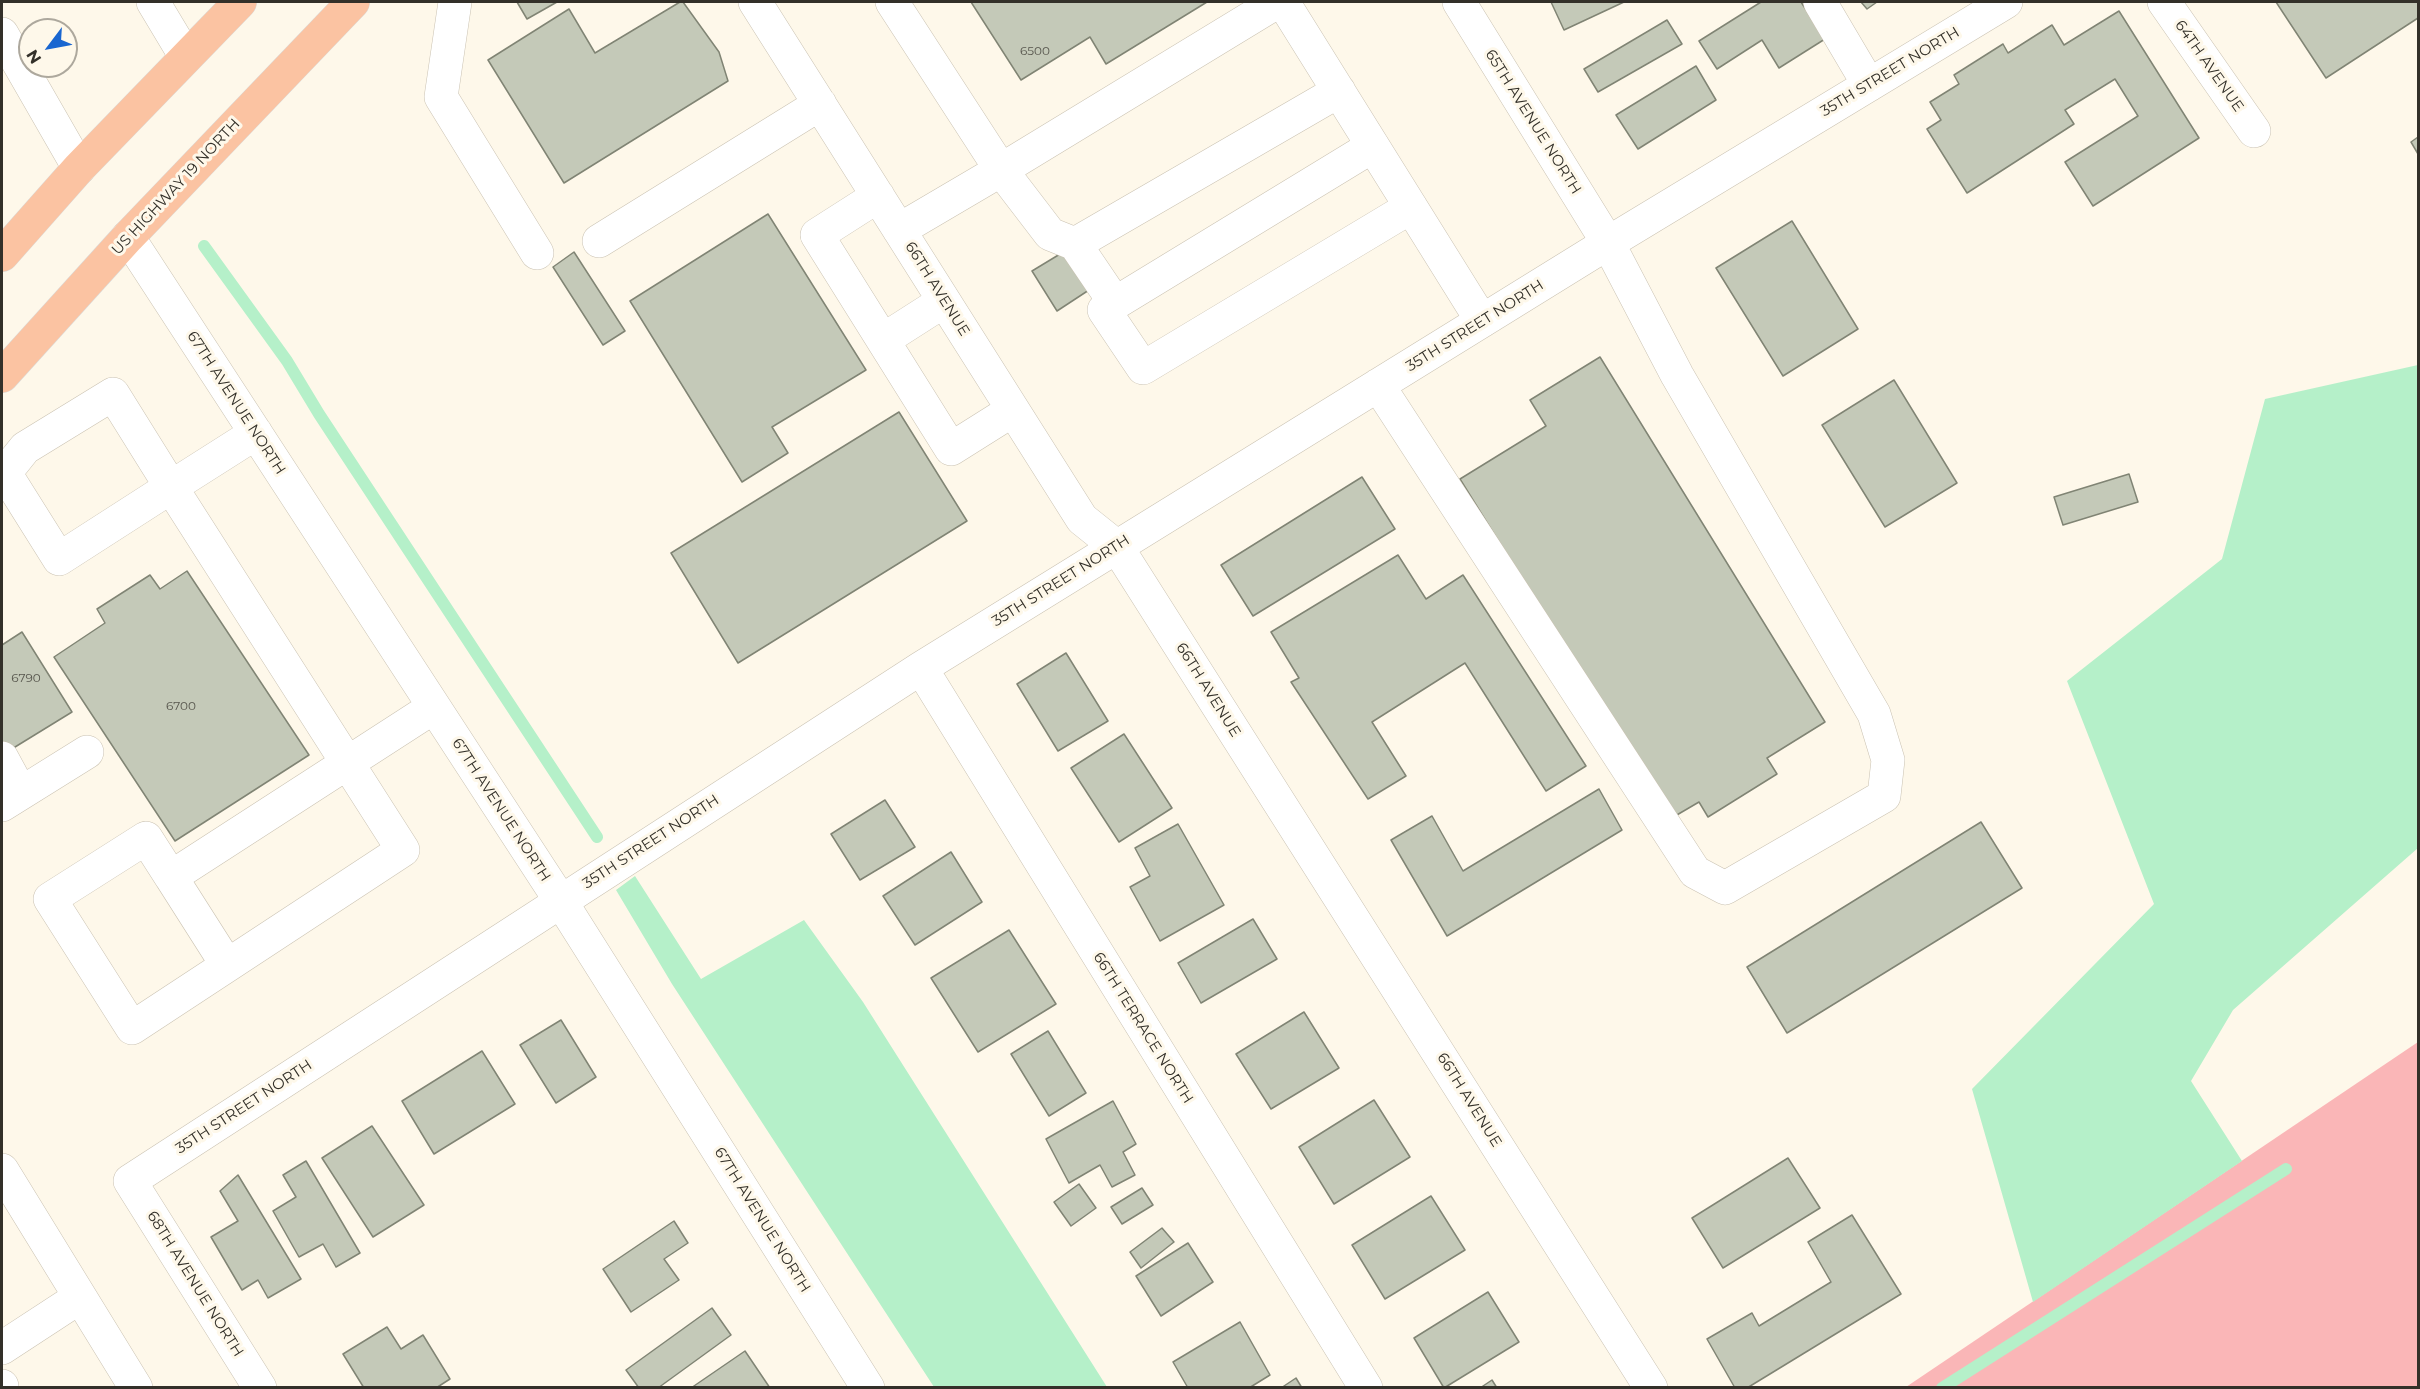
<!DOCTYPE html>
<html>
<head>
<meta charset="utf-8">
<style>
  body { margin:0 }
  #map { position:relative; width:2420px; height:1389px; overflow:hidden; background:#fef8ea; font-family:Montserrat,sans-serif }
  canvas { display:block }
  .frame { position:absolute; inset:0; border:3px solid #333029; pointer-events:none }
  .north { position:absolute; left:18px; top:18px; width:60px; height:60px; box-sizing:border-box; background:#fef8ea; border:2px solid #ada89d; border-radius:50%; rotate:238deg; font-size:16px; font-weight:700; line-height:24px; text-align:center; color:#333029 }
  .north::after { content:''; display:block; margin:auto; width:21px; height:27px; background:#1966d0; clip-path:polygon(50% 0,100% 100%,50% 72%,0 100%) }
</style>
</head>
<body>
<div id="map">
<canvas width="2420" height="1389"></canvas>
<div class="frame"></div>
<div class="north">N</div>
</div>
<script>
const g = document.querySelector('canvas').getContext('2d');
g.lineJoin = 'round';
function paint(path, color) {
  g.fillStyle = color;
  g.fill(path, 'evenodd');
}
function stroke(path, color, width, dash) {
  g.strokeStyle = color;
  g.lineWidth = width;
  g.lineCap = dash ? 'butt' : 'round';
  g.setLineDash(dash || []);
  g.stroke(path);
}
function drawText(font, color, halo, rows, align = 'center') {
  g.font = font + ' Montserrat,sans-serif';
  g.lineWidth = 6;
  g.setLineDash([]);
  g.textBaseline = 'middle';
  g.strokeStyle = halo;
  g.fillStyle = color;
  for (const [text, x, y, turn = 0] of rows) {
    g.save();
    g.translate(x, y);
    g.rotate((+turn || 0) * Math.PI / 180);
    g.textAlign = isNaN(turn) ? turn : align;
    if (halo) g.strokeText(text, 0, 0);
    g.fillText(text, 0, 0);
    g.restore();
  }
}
paint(new Path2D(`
  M2418,1042V1387H1906Z`), '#fab6b7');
paint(new Path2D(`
  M2418,365V848L2233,1010L2191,1081L2242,1161L2033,1302L1972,1089L2154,904L2067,681L2222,559L2265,399Z
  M635,876L701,979L804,920L863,1002L1107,1387H934L672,984L616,890Z`), '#b5f0c9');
stroke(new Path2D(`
  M204,246L287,361L319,414L597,837
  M1942,1388L2286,1169`), '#b5f0c9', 12);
const building = new Path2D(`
  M517,2H557L527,19Z
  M680,2H683L719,52L728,81L564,183L488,60L569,9L595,53Z
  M971,2H1207L1106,64L1090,37L1021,80Z
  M1551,2H1624L1564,30Z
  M1761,2H1801L1825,39L1779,68L1762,40L1717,69L1699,41Z
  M1861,2H1877L1867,9Z
  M2276,2H2418V18L2326,78Z
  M2119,11L2199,138L2093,206L2065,162L2138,116L2115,79L2065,110L2074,124L1967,193L1927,129L1941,120L1930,102L1959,84L1954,75L2003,44L2008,53L2052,25L2064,45Z
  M1667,20L1682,44L1598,92L1584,69Z
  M1696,66L1716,100L1638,149L1616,115Z
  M2418,137V154L2411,142Z
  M768,214L866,370L772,427L788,453L742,482L630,301Z
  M1792,221L1858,329L1783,376L1716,268Z
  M1065,251L1089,290L1057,311L1032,271Z
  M574,252L625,331L603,345L553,267Z
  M1600,357L1825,722L1767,758L1777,774L1708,817L1699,802L1670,819L1460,479L1546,426L1530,400Z
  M1894,380L1957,483L1885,527L1822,425Z
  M899,412L967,521L738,663L671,553Z
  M2129,474L2138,502L2063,525L2054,497Z
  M1362,477L1395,529L1253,616L1221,565Z
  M1398,555L1426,599L1463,575L1586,766L1546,791L1465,663L1372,722L1406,776L1368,799L1291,682L1299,678L1271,632Z
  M187,571L309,755L175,841L54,657L105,623L97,609L150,575L160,589Z
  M22,632L72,712L2,755V645Z
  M1066,653L1108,721L1058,751L1017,684Z
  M1124,734L1172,808L1119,842L1071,768Z
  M1599,789L1622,830L1447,936L1391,840L1432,816L1463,871Z
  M885,800L915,847L860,880L831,834Z
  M1981,822L2022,888L1787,1033L1747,967Z
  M1178,824L1224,905L1160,941L1130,887L1150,876L1135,848Z
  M951,852L982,902L915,945L883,896Z
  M1253,919L1277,959L1201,1003L1178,963Z
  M1009,930L1056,1004L978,1052L931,978Z
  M1304,1012L1339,1068L1271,1109L1236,1054Z
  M561,1020L596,1077L556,1103L520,1045Z
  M1048,1031L1086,1093L1049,1116L1011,1054Z
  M482,1051L515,1104L434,1154L402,1101Z
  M1374,1100L1410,1157L1334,1204L1299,1147Z
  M1113,1101L1136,1144L1123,1152L1135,1175L1112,1187L1100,1165L1069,1183L1046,1139Z
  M372,1126L424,1205L373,1237L322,1158Z
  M1788,1158L1820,1208L1723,1268L1692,1218Z
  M306,1161L360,1253L336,1267L323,1244L299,1257L273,1211L296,1197L283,1175Z
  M238,1175L301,1279L268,1298L258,1280L242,1290L211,1237L238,1221L220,1191Z
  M1079,1184L1096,1208L1071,1226L1054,1202Z
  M1142,1188L1153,1205L1122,1224L1111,1207Z
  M1431,1196L1465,1250L1385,1299L1352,1245Z
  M1852,1215L1901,1294L1747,1388H1735L1707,1339L1752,1313L1759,1326L1831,1282L1808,1242Z
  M674,1221L688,1243L664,1259L679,1280L631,1312L603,1269Z
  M1162,1228L1174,1242L1141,1268L1130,1252Z
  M1188,1243L1213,1282L1161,1316L1136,1276Z
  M1488,1292L1519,1342L1444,1388L1414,1338Z
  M712,1308L731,1335L658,1388H639L626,1370Z
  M1240,1322L1270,1375L1249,1388H1188L1173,1362Z
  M387,1327L401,1349L423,1335L450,1379L436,1388H364L343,1354Z
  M745,1351L770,1388H691Z
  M1296,1378L1302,1388H1281Z
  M1492,1380L1497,1388H1480Z`);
paint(building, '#c4c9b8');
stroke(building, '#808474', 1.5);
const minor = new Path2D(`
  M153,2L186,57
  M455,2L441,97L537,253
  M755,2L1082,519L1117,547L1651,1388
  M892,2L1001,170L899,230
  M1277,2L1001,170L1050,234L1075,244L1339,91
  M1283,2L1482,321
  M1820,2L1869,85
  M2164,2L2254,131
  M2,34L79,168
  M1373,146L1104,310L1143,368L1411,207
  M878,196L817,235L951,449L1013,410
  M128,237L560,900L868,1388
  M599,241L820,104
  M1075,244L1115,303
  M883,340L944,301
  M1378,385L1695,872L1725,888L1884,796L1888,760L1874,714L1677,375L1608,243L1459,2
  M113,394L171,487L59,559L5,473L25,448Z
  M256,433L171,487L403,850L132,1028L50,899L146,838L171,877L434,707
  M921,668L1366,1388
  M2,758L21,793
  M2,805L87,752
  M171,877L227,965
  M2,1170L136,1388
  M2,1348L80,1297
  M2,1386V1388
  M260,1388L130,1181L921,668L1608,243L2006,2`);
const highway = new Path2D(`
  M2,255L79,168L240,2
  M2,376L128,237L353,2`);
stroke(minor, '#cac2b2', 34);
stroke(highway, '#dadad8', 34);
stroke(minor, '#fff', 33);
stroke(highway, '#fbc3a2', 33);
drawText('12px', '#57564d', null, [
  ["6500",1035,51],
  ["6790",26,678],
  ["6700",181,706]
]);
drawText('15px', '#333029', '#fef8ea', [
  ["64TH AVENUE",2209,66,55],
  ["35TH STREET NORTH",1890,72,-31],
  ["65TH AVENUE NORTH",1533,122,58],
  ["US HIGHWAY 19 NORTH",176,187,-47],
  ["66TH AVENUE",937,289,58],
  ["35TH STREET NORTH",1475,326,-32],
  ["67TH AVENUE NORTH",236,403,57],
  ["35TH STREET NORTH",1061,581,-32],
  ["66TH AVENUE",1208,690,58],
  ["67TH AVENUE NORTH",501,810,57],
  ["35TH STREET NORTH",651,842,-33],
  ["66TH TERRACE NORTH",1143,1028,58],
  ["66TH AVENUE",1469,1100,58],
  ["35TH STREET NORTH",244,1107,-33],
  ["67TH AVENUE NORTH",762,1220,58],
  ["68TH AVENUE NORTH",195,1284,58]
]);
</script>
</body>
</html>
